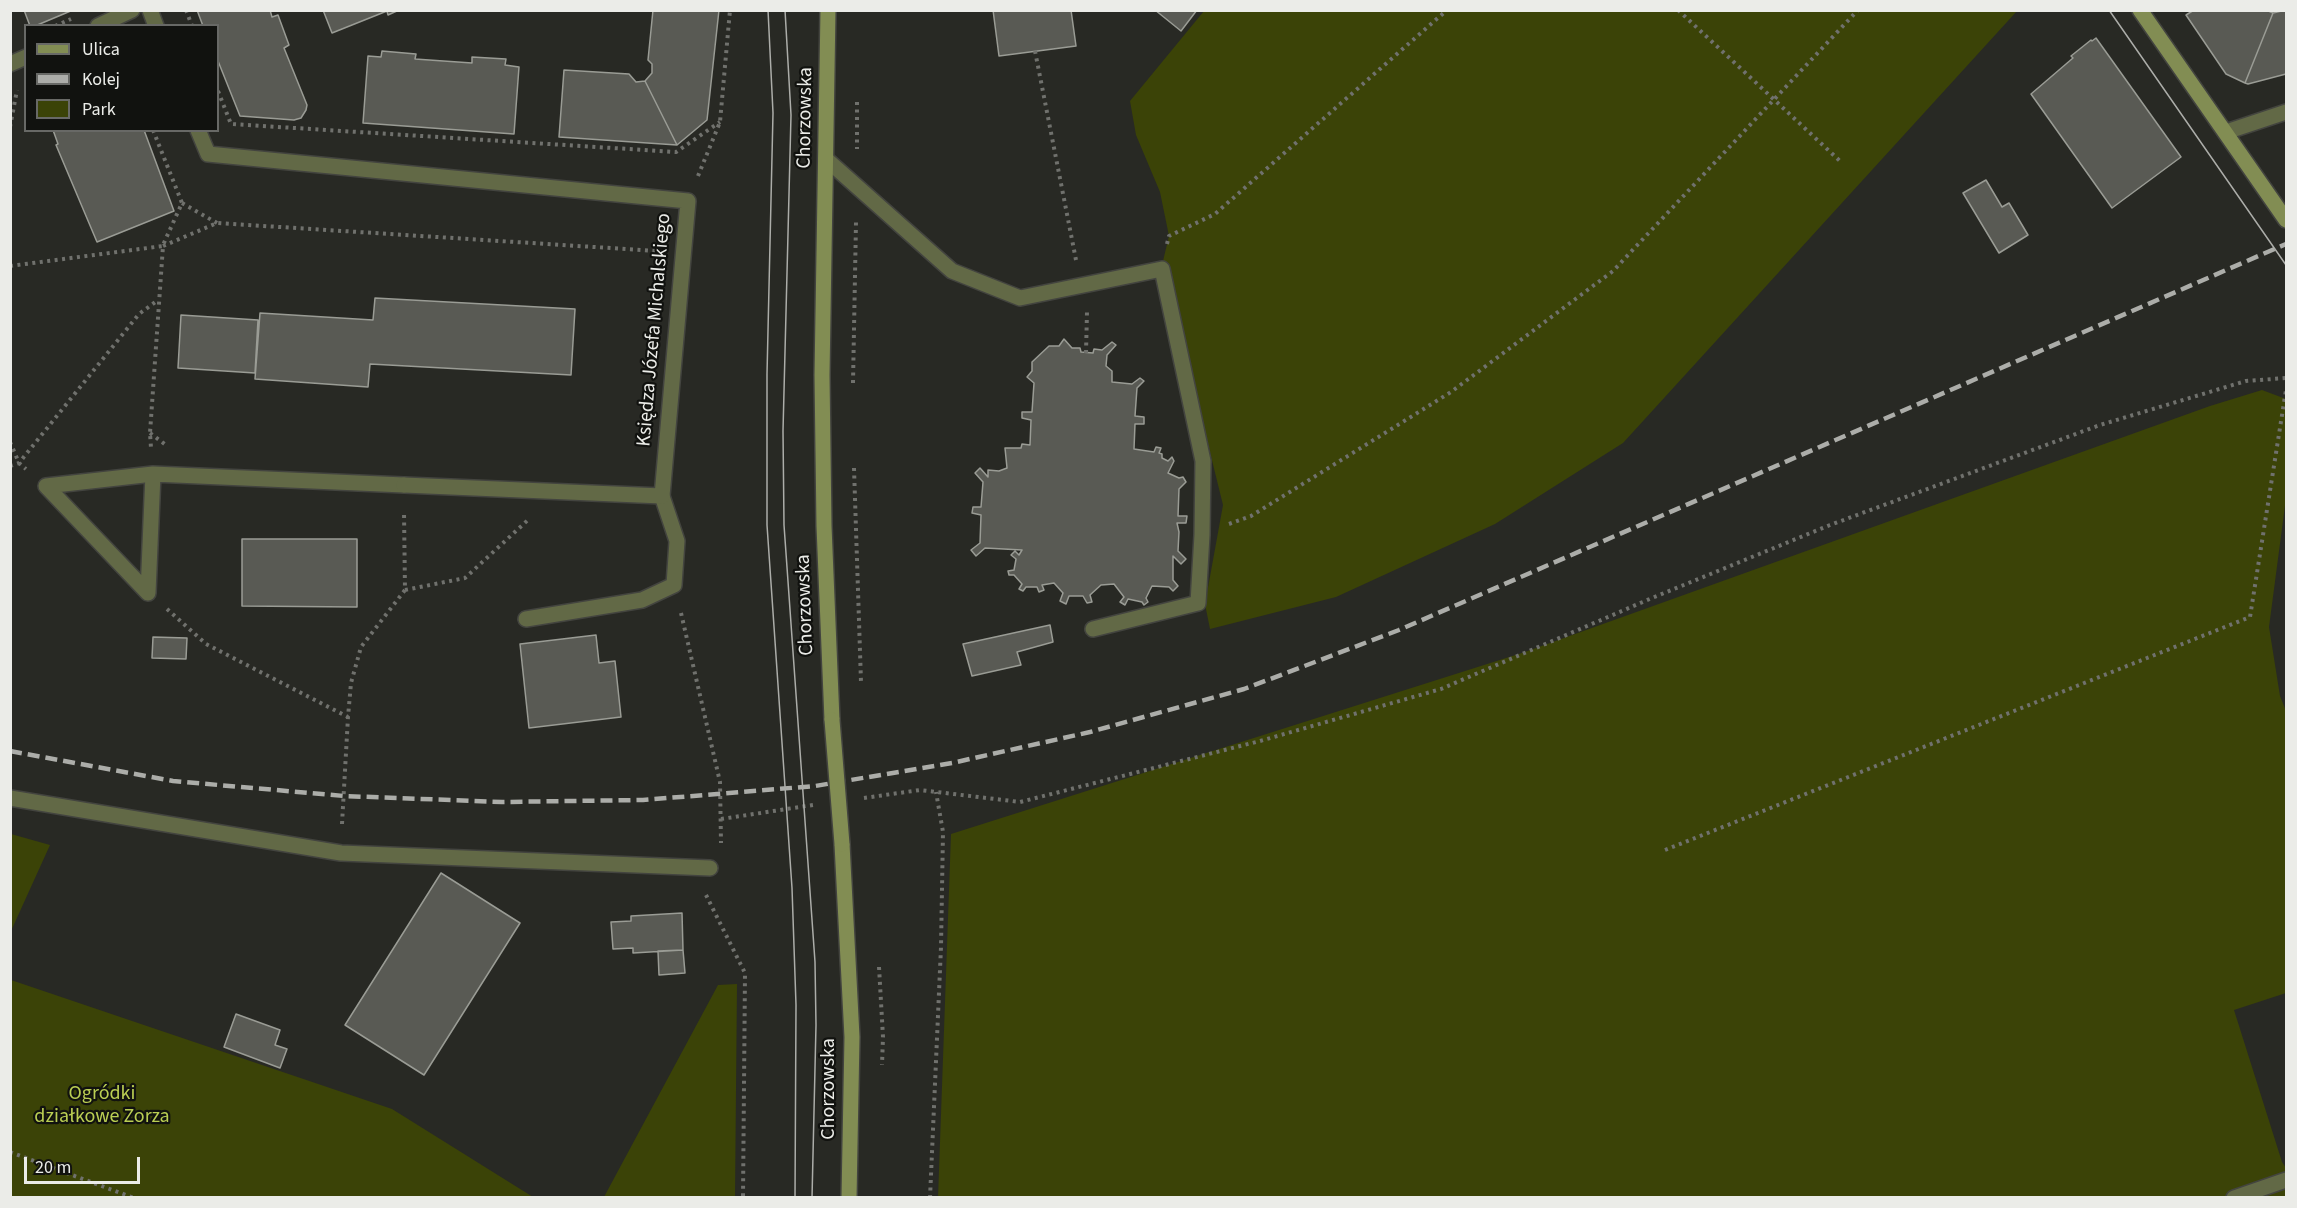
<!DOCTYPE html>
<html>
<head>
<meta charset="utf-8">
<style>
  body { margin:0 }
  #map { position:relative; width:2297px; height:1208px; overflow:hidden; background:#282924; font-family:"Source Sans 3",sans-serif }
  canvas { display:block }
  .frame { position:absolute; inset:0; border:12px solid #ebece8; pointer-events:none }
  .legend { position:absolute; left:24px; top:24px; width:195px; height:108px; box-sizing:border-box; background:#11120f; border:2px solid #686966; margin:0; padding:8px 10px; list-style:none; font-size:18px; color:#ebece8 }
  .legend li { display:flex; align-items:center; gap:12px; height:30px }
  .legend b { width:30px; border:2px solid #686966 }
  .scale { position:absolute; left:24px; top:1157px; width:116px; height:27px; box-sizing:border-box; border:3px solid #ebece8; border-top:0; padding-left:8px; font-size:18px; line-height:21px; white-space:nowrap; color:#ebece8; -webkit-text-stroke:4px #11120f; paint-order:stroke }
</style>
</head>
<body>
<div id="map">
<canvas width="2297" height="1208"></canvas>
<div class="frame"></div>
<ul class="legend">
<li><b style="height:8px;background:#828d53"></b>Ulica</li>
<li><b style="height:8px;background:#acada9"></b>Kolej</li>
<li><b style="height:16px;background:#3b4307"></b>Park</li>
</ul>
<div class="scale">20 m</div>
</div>
<script>
const g = document.querySelector('canvas').getContext('2d');
g.lineJoin = 'round';
function paint(path, color) {
  g.fillStyle = color;
  g.fill(path, 'evenodd');
}
function stroke(path, color, width, dash) {
  g.strokeStyle = color;
  g.lineWidth = width;
  g.lineCap = dash ? 'butt' : 'round';
  g.setLineDash(dash || []);
  g.stroke(path);
}
function drawText(font, color, halo, rows, align = 'center') {
  g.font = font + ' "Source Sans 3",sans-serif';
  g.lineWidth = 4.5;
  g.setLineDash([]);
  g.textBaseline = 'middle';
  g.strokeStyle = halo;
  g.fillStyle = color;
  for (const [text, x, y, turn = 0] of rows) {
    g.save();
    g.translate(x, y);
    g.rotate((+turn || 0) * Math.PI / 180);
    g.textAlign = isNaN(turn) ? turn : align;
    if (halo) g.strokeText(text, 0, 0);
    g.fillText(text, 0, 0);
    g.restore();
  }
}
paint(new Path2D(`
  M1204,11H2017L1623,443L1495,524L1336,597L1210,629L1205,604L1223,505L1163,261L1169,236L1160,192L1136,135L1130,101Z
  M2262,390L2286,399V498L2269,627L2280,696L2286,711V993L2234,1010L2282,1162L2286,1168V1197L938,1198L951,834L1525,652L2210,406Z
  M11,834L50,845L11,931L10,834Z
  M11,980L392,1109L533,1197H11Z
  M737,984L735,1197H604L718,985Z`), '#3b4307');
const building = new Path2D(`
  M24,10H73L35,26H30Z
  M197,10H270L272,17L278,15L289,45L284,48L307,105L306,110L301,118L294,120L240,116L218,61V26H203Z
  M323,10H399L388,15L387,11L332,33Z
  M653,10H719L707,120L677,145L645,81L652,73V64L648,60Z
  M993,10H1071L1076,46L999,56Z
  M1155,10H1197L1181,31Z
  M2194,10H2266L2273,13L2245,83L2226,74L2186,15Z
  M2286,10V74L2248,84L2245,83L2273,13Z
  M2096,38L2181,157L2112,208L2031,94L2073,58L2071,56L2091,40L2092,41Z
  M382,51L416,54L415,59L472,63V57L506,59L505,65L519,67L514,134L363,123L368,56L381,57Z
  M564,70L629,74L636,82L645,81L677,145L559,137Z
  M53,130H144L174,211L97,242L56,145L58,144Z
  M1986,180L2002,207L2009,203L2028,235L1999,253L1963,193Z
  M375,298L575,309L571,375L370,364L368,387L255,379L260,313L373,320Z
  M181,315L258,320L255,373L178,368Z
  M1064,339L1072,348H1080L1081,352L1093,353L1094,349L1102,350L1112,342L1116,345L1107,355L1106,366L1112,371V382L1132,384L1140,378L1144,381L1137,388L1135,416L1144,417V424H1135L1134,449L1154,452L1156,447L1161,448L1159,453L1162,454V458L1168,461L1172,457L1174,461L1168,473L1179,478L1183,477L1186,482L1179,489L1178,516H1187L1186,523H1177L1179,532L1178,551L1186,559L1181,564L1173,556V580L1178,586L1173,591L1169,587L1152,586L1146,598L1148,602L1144,605L1142,602L1128,599L1125,605L1120,602L1124,597L1114,584L1101,585L1090,595L1092,602L1087,603L1083,596H1069L1066,604L1060,601L1063,593L1054,583L1042,585L1044,590L1039,592L1037,587H1026L1023,591L1019,589L1022,584L1014,575H1009L1008,571L1014,570L1016,559L1011,555L1015,551L1019,555L1022,550L985,548L976,556L971,550L980,543L981,515L972,513L973,507H981L983,482L975,473L980,468L988,477V470L999,471L1007,468L1005,448H1021L1022,444L1030,445L1031,420L1022,418V412H1032L1034,383L1027,377L1032,371V362L1049,346H1059Z
  M242,539H357V607L242,606Z
  M1050,625L1053,642L1017,652L1021,665L972,676L963,644Z
  M596,635L599,663L615,661L621,717L529,728L520,644Z
  M153,637L187,638L186,659L152,658Z
  M441,873L520,923L424,1075L345,1025Z
  M682,913L683,950L633,953V948L613,949L611,922L631,921V916Z
  M683,950L685,973L659,975L658,951Z
  M236,1014L280,1030L275,1045L287,1049L280,1068L224,1047Z`);
paint(building, '#595a54');
stroke(building, '#9a9c95', 1.5);
const lane = new Path2D(`
  M826,159L952,271L1020,298L1162,269L1203,461L1202,535L1198,603L1093,629
  M153,474L148,593L46,486Z
  M153,474L404,485
  M526,619L642,600L674,585L677,541L662,496
  M2234,1198L2286,1180`);
const street = new Path2D(`
  M150,10L156,26
  M98,26L132,10
  M10,64L26,57
  M198,130L208,154L688,201L662,496L404,485
  M2226,132L2286,112
  M10,798L341,853L710,868`);
const secondary = new Path2D(`
  M828,10L822,375L824,526L832,720
  M2140,10L2286,220
  M842,844L852,1037L849,1198`);
stroke(lane, '#43443f', 18);
stroke(street, '#43443f', 18);
stroke(secondary, '#43443f', 18);
stroke(new Path2D(`
  M186,10L192,26
  M1678,10L1841,162
  M55,26L71,19
  M1035,51L1076,260
  M218,91L231,124L676,152L720,122
  M857,102V149
  M10,127L17,90
  M153,130L182,203L163,245
  M698,176L720,122L730,10
  M182,203L217,223
  M1167,244L1169,236L1215,214L1447,10
  M163,246L217,223L657,251
  M10,266L163,246L150,433L151,448
  M1086,353L1087,312
  M853,383L856,222
  M150,433L166,445
  M10,442L19,463L26,469
  M10,466L19,463L139,314L158,300
  M854,468L861,682
  M1229,524L1251,516L1451,392L1613,271L1858,10
  M405,590L465,578L529,519
  M167,609L206,644L348,717L351,683L361,647L405,590L404,512
  M681,613L720,782L721,843
  M864,798L920,790L1020,802L1260,741L1441,689L1652,598L1830,525L2100,425L2246,381L2286,378
  M721,819L813,805
  M342,824L348,717
  M1665,850L2250,617L2286,390
  M706,895L745,973L743,1198
  M879,967L883,1037L882,1065
  M10,1152L134,1198
  M930,1198L941,947L943,832L936,792`), '#70716d', 4, [3, 4.5]);
stroke(lane, '#626946', 15);
stroke(street, '#626946', 15);
stroke(secondary, '#828d53', 15);
stroke(new Path2D(`
  M768,10L773,113L767,374V525L792,888L796,1005L795,1198
  M785,10L791,115L783,431L784,525L815,962L816,1025L812,1198
  M2109,10L2286,265`), '#acada9', 1.5);
stroke(new Path2D(`
  M10,751L173,781L344,796L502,802L643,800L815,786L952,763L1090,732L1244,689L1399,630L2286,244`), '#acada9', 4.5, [12, 6]);
const secondaryBridge = new Path2D(`
  M832,720L842,844`);
stroke(secondaryBridge, '#43443f', 18, []);
stroke(secondaryBridge, '#828d53', 15);
drawText('20px', '#ebece8', '#11120f', [
  ["Chorzowska",806,118,-89],
  ["Księdza Józefa Michalskiego",655,330,-85],
  ["Chorzowska",806,605,-92],
  ["Chorzowska",830,1089,-90]
]);
drawText('20px', '#bace53', '#11120f', [
  ["Ogródki",102,1095],
  ["działkowe Zorza",102,1118]
]);
</script>
</body>
</html>
